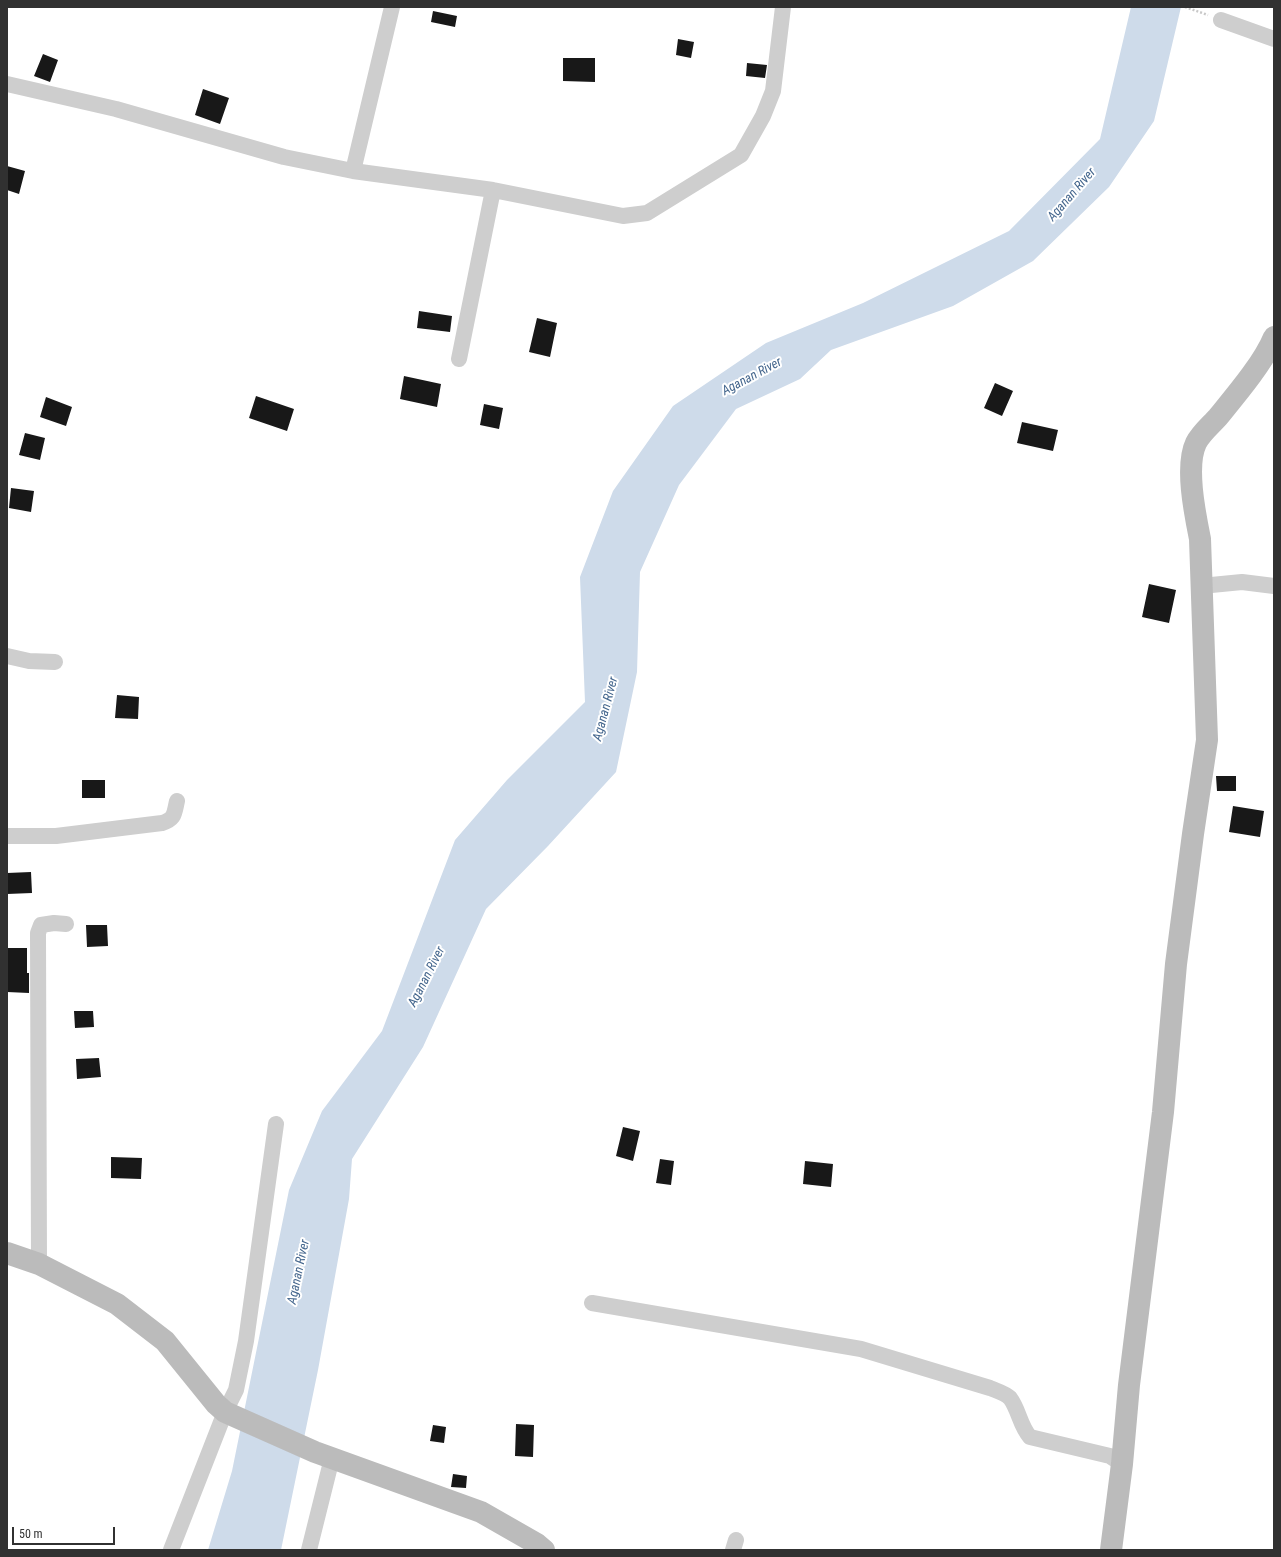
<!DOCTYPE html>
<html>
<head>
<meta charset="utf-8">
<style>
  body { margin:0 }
  #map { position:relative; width:1281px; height:1557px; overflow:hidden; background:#fff; font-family:"Roboto Condensed",sans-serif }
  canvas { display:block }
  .frame { position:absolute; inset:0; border:8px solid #313131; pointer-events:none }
  .scale { position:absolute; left:12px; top:1527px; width:103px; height:18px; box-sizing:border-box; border:2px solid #313131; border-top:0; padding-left:5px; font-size:12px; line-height:14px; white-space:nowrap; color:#313131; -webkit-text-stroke:3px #fff; paint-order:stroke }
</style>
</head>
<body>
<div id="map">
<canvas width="1281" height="1557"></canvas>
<div class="frame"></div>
<div class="scale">50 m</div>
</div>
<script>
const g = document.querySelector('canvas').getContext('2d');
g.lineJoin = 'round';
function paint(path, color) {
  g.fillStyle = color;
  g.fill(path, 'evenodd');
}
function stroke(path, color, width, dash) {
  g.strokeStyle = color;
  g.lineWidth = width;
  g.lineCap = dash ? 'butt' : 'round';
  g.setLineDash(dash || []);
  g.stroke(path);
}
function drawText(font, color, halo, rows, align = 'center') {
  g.font = font + ' "Roboto Condensed",sans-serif';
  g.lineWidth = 4;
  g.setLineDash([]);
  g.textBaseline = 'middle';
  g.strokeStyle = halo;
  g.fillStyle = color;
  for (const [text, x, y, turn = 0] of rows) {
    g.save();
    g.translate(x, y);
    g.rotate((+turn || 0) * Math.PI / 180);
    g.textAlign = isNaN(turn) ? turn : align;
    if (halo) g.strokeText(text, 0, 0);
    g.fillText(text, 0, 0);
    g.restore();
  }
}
paint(new Path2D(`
  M1131,7H1181L1154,121L1109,187L1033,261L953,306L831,350L800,379L736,409L679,485L640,572L637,672L616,772L548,846L486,909L423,1047L352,1159L349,1199L318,1370L281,1550H208L232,1471L289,1190L322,1111L382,1031L455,840L507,780L585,702L580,577L613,491L673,406L766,343L863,303L1009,231L1100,139Z`), '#cedbea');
paint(new Path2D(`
  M433,11L457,16L455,27L431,22Z
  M678,39L694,42L691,58L676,55Z
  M43,54L58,60L50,82L34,76Z
  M563,58H595V82L563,81Z
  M747,63L767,65L765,78L746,76Z
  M203,89L229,98L220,124L195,115Z
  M7,166L25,171L19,194L7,190Z
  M419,311L452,316L450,332L417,328Z
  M537,318L557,323L550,357L529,352Z
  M404,376L441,384L437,407L400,399Z
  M995,383L1013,391L1002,416L984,408Z
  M256,396L294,409L287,431L249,418Z
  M46,397L72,407L66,426L40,417Z
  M484,404L503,408L499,429L480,425Z
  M1022,422L1058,430L1053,451L1017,443Z
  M25,433L45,438L40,460L19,455Z
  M11,488L34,491L31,512L9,508Z
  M1149,584L1176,590L1169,623L1142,617Z
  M117,695L139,697L138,719L115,718Z
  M1216,776H1236V791H1217Z
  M82,780H105V798H82Z
  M1233,806L1264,811L1260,837L1229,832Z
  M31,872L32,893L7,894V873Z
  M86,925H107L108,946L87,947Z
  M7,948H27V973H29V993L7,992Z
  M74,1011H93L94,1027L75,1028Z
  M99,1058L101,1077L77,1079L76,1059Z
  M623,1127L640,1131L633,1161L616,1156Z
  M111,1157L142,1158L141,1179L111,1178Z
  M660,1159L674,1161L671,1185L656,1183Z
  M805,1161L833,1164L831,1187L803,1184Z
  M516,1424L534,1425L533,1457L515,1456Z
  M433,1425L446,1427L444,1443L430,1441Z
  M453,1474L467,1476L466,1488L451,1487Z`), '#181818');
stroke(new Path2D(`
  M1185,7L1208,15`), '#c8c8c8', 2.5, [2, 2]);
stroke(new Path2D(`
  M1221,20L1274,39
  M7,84L116,109L284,157L353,171L493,190L623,216L647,213L741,155L763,116L773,91L783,7
  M353,171L392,7
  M459,359L493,190
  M1201,586L1242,582L1274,586
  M7,656L29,661L55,662
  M7,836H56L162,823C175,819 174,814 177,801
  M39,1264L38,933L41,925L54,923L66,924
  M592,1303L861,1349L990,1388C997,1391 1005,1393 1010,1398C1019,1410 1020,1426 1030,1437L1110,1456L1122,1464
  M171,1550L225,1412L236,1390L246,1341L276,1124
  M309,1550L332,1458
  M733,1550L736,1540`), '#cecece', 16);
stroke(new Path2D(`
  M7,1253L39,1264L117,1304L165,1341L216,1404L225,1412L315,1452L481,1512L537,1544L544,1550
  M1111,1550L1122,1464L1129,1385L1163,1112L1176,964L1193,834L1207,740L1200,539C1195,514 1185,466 1196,443C1201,433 1211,425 1218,417C1236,395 1264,362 1274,337`), '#bbb', 22);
drawText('italic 13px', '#44668d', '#fff', [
  ["Aganan River",1072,195,-49],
  ["Aganan River",752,377,-28],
  ["Aganan River",606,709,-75],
  ["Aganan River",427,977,-63],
  ["Aganan River",299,1272,-78]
]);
</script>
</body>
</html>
